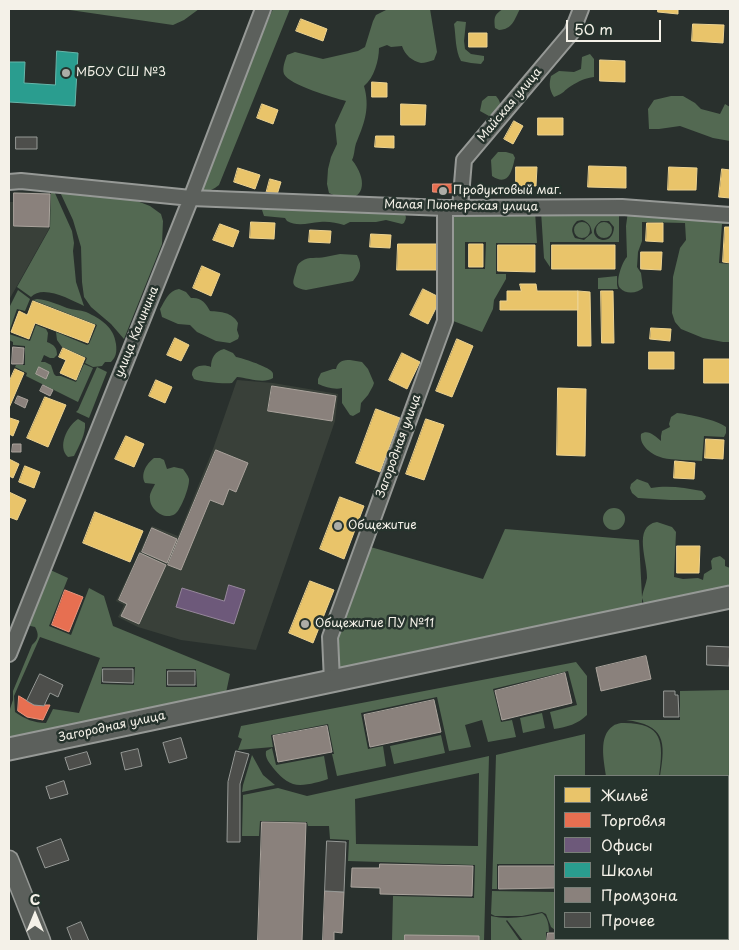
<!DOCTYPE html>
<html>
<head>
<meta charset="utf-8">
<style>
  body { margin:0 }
  #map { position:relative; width:739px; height:950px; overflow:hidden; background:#29302d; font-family:"Playpen Sans",sans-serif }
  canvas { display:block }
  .frame { position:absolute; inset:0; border:10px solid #f4f1e8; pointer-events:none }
  .legend { position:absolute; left:554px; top:775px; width:175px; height:165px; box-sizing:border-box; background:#26332d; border:1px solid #787f78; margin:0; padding:6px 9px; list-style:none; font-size:15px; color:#f4f1e8 }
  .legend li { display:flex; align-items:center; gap:10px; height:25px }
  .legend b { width:25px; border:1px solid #787f78 }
  .north { position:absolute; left:10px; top:890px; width:50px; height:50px; -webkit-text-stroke:4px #26332d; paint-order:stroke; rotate:0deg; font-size:14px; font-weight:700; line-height:20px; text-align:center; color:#f4f1e8 }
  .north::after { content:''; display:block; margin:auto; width:18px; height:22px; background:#f4f1e8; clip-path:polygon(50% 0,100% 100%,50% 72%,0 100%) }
  .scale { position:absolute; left:566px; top:20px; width:95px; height:22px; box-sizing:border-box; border:2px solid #f4f1e8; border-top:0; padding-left:6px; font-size:15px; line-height:18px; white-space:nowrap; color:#f4f1e8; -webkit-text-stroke:4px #26332d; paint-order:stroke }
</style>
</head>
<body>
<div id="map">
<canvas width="739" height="950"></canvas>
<div class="frame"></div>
<ul class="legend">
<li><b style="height:14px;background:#e9c46a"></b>Жильё</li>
<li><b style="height:14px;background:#e76f51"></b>Торговля</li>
<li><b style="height:14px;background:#6d597a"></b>Офисы</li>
<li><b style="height:14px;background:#2a9d8f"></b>Школы</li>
<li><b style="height:14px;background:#8a817c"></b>Промзона</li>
<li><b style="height:14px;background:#4d4e4b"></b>Прочее</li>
</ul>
<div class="north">С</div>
<div class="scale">50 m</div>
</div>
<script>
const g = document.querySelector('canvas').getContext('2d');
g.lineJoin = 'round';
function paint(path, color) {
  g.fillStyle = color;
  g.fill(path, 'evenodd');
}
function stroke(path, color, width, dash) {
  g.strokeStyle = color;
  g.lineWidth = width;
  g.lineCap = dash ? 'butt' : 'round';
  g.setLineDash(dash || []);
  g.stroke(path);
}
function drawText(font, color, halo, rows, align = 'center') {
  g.font = font + ' "Playpen Sans",sans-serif';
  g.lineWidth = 5;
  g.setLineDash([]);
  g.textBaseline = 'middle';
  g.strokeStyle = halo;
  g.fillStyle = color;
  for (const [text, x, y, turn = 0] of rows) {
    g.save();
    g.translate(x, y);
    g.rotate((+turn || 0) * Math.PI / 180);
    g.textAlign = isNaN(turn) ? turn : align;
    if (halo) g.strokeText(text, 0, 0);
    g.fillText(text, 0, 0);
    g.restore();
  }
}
paint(new Path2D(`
  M13,192L51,193L50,227L9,300V202H13Z
  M237,380L273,383L338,394L335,421L256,650L181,640L138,627L118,617L124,605L116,601L152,526L178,536L213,449Z`), '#394039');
paint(new Path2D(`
  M63,9H199L184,20L173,25Z
  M273,9H290L219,185C212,191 206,192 197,191L196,185Z
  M386,9H430L437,52L434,60C430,61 425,63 421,63C412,61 405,55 402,46L391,47L387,45L379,48C379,60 374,78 364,86C370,107 365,122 357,141C354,147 355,154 352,160C372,185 361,209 329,193L327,184L328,169L331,157L337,144L335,125L346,101C334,98 289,85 284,74C282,68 285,61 287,55L295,52L323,59L358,51L365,47L373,21L376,15L386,10Z
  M503,9H520C514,20 513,29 499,30L495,28C494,17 494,15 503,9Z
  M457,21L466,22L464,41L465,49L471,54L484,56V60L481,64L471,63L461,61C455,50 456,36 454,24Z
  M590,54L594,59V77C585,78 579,81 571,86C563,91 565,93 554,97C549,89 549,84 551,76L559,71L574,72L581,69L582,57Z
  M488,96H496C504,105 500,113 489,116L480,111L482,101Z
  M671,96H683L695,103L701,109L720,114L725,104L730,107V141L713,138L680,126L659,129H649L648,109L654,100Z
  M498,152H506L513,154C516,160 515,156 514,162C511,174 507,186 492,176L491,160Z
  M51,191H54L72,231L74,243L73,251L76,282L84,306C71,300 43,284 31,297L17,287L50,228Z
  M60,192L120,197L137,201L150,206L161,214L163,221L162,244L124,339L111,324L91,307L84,297L82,282L81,247L73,220Z
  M265,207H290L310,210H339L362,213L368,212L404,213C407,217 406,219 404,223L402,224L386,220L376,222H350L344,225C337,223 328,221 320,222C309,223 297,227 287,221L285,218L264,216L262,210Z
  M619,210V242H550V267L544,258L541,211ZM582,220C589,222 591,226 592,233L584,240L575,238C571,231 571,227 577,221ZM601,221H609L614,227C613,252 580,236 601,221Z
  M448,211H535L537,243H496V274H506V279L494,300L493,309L482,332L448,319ZM465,242H486L485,269H465Z
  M628,211L730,219V224H722L719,263L730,264V342H723L703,338L681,329L675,322L672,313L673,277L680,248L686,240L685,223L642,222V241L638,252L637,267L641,273L643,288C638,293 626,295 620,288C615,282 622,262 627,257L626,226Z
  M596 230a8 8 0 1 1 16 0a8 8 0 1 1-16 0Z
  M574 230a8 8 0 1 1 16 0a8 8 0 1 1-16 0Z
  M340,254L357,255C363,266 360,272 353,281L306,290C289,287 293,282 296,271C297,267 297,264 302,261C309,256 317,259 325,257C330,256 335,255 340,254Z
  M617,276V285L618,289H598V278Z
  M179,289L186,292L191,298C201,297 206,303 210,311C221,312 232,312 238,323L237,330L239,336L238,339L230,343L216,341L197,332L190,325L178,324L162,317L160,309C165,301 168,291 179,289Z
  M18,290L30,299L25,311L17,309L9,332V308Z
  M37,299C48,300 57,304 67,308C73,310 80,310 86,312C101,319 114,327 116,344C117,352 116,357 111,362H105L102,366L93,367L85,363L87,358L62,347L57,340L56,332L87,345L89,344L97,325L33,300Z
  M36,325L46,329L48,333L47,342C54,345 57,347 57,355L54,358H50L44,355L41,362H45L51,365L54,374L56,376H61L76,382L84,364L93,368L78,402L26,376L27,373L15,367L16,365H25V346L13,345V342L9,340V334L30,341Z
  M224,349L233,353L236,357C243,358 265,366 270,370C274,373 273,374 273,378C264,384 248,378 237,377L232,383C224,384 201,382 194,379L192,375C192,365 204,364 211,367C211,358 215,351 224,349Z
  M350,360L362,362L368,369L374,383L373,386L368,395L361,403L360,412L353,416L350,415L342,403V388C335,390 325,387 318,384V379L321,373L333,369H336C338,361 343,360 350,360Z
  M97,367L107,372L89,418L76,412L78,410Z
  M677,413C687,414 718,420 726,427V433L724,437L704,436L702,461C692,460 672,460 663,458C652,455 639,446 641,434C648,429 655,436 661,441V436L662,431L670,427L669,424L671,417Z
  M78,419L85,423C86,434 79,446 74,456L68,457C57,447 67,426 78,419Z
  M154,458H160L164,460L167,469L174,467L183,469C185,472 188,475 189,479C190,486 181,510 175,514C164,521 150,509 150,499C149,493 153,489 155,484L145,483C140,474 147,463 154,458Z
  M637,479L648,483L651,488C669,485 685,488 702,491L706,496L705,499L703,500H671L638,498L632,493L630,488L631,484Z
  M603 519a11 11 0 1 1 22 0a11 11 0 1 1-22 0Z
  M657,522L672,527L676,532L674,577L683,579L698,578L703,580L704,574L712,569L711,561L713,558L720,556L725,560V566L730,568V591L645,607L642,598V614L334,678L333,637L367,546L483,579L505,529L639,540L642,597C643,591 646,584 647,578C648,562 632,526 657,522Z
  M46,568L68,578L49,626L71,635L89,588L104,596L113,626L230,674L224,702L9,746V712L13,700V691L32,645C39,639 39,634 35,627L26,625ZM40,637L100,658L79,713L53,709L46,723C34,723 25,719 15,712L14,696ZM102,667H135L134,685L101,684ZM196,669L197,687H166V669Z
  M576,662L587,676V715C578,724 567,727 554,729L550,712L577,705L568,671L493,689L501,722L512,720L516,737L488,742L482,720L465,725L471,747L449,751L437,697L361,713L368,749L383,746L386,766L337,776L332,754H334L328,724L271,735L273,747L238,750L242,739L238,737L241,726Z
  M730,690V880H728V776H660C666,741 665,725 626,720H680V691Z
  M542,713L545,728L523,733L520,718Z
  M621,723C663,722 664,741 659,776H606C604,761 598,736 613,726C615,724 618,724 621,723Z
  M585,734V776H555V864H497V889H492L496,755Z
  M441,735L445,753L394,764L390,746Z
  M272,748L276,765L324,756L328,779C319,782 303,787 293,784C284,781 276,772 271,765C268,761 265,757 266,751Z
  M252,755L263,775L275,785L242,792L243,785Z
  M489,756L484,941H392L393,896L474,898L475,865L348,861L349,840L330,839L329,826H308L307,822L260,821L259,836H242L243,795L278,788L307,796ZM479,773L478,846L356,844L355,799Z
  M728,882H730V941H596V939H728Z
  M492,891L555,892V930L551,927L546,914L542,912L522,916H495L491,914Z
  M542,913C548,917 549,926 549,932H546V941H523L507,920L506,921L520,941H491V916C507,920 526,917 542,913Z`), '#536952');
const homes = new Path2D(`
  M658,9H678V14L658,12Z
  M301,19L327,29L323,41L296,31Z
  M693,24L724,25L723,43L692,41Z
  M469,33H487V47H469Z
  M600,60L625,61V82L600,81Z
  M372,82L387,83V97H372Z
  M262,104L278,110L273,124L257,118Z
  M401,104L426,105L425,125H401Z
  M538,118H563V135H538Z
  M514,121L523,126L513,144L504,139Z
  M376,136H394V148L375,147Z
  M589,166L626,167V188L588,187Z
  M516,167H537L536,186H516Z
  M669,167L697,168L696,190H668Z
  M238,168L260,175L255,189L234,182Z
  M722,169L730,170V198L719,197Z
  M270,179L281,182L276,198L266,194Z
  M251,222L275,223L274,239L250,238Z
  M647,223H663V242L646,241Z
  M220,224L239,231L233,247L213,240Z
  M725,227H730V263L723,262Z
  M310,230L331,231L330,243L309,242Z
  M371,234L391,235L390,248L370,247Z
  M398,244H439V270H397Z
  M469,244H483V267H469Z
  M498,245H535V272L498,271Z
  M552,245H615V269H552Z
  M641,252H662L661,270L641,269Z
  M202,266L220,274L211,296L193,288Z
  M520,284H536L537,291H578V310H500V301H507V291H521Z
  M423,289L441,298L428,324L410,315Z
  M578,291L590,292L591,346H578Z
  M601,291H613L614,343H602Z
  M33,301L95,325L88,343L35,323L29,339L11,332L19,311L27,315Z
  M651,328L671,329L670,341L650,339Z
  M175,338L189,345L181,361L167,355Z
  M457,339L473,346L452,397L436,391Z
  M63,348L85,358L76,380L60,373L66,360L59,357Z
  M649,352H674V369H649Z
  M402,353L420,362L407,389L389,380Z
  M704,359H730V383H704Z
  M15,369L24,373L9,408V382Z
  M156,380L172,387L165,403L149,396Z
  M558,388L586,389L585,456L557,455Z
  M45,397L66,405L48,447L27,438Z
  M376,409L400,418L380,472L356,463Z
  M10,418L19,421L13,436L9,434V421Z
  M426,419L444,425L424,480L406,474Z
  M126,436L144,444L134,467L115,459Z
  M706,439L724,440L723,459L705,458Z
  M9,459L19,464L13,478L9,476Z
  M675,461L695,463L694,479L674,478Z
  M25,466L40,472L34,488L19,482Z
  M9,492L26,500L17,520L9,517Z
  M340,497L364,506L344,559L320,549Z
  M95,512L143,531L130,562L83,543Z
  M677,546H700L699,573H677Z
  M310,581L334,590L313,643L289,633Z`);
paint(homes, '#e9c46a');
stroke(homes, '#ecd290', 1);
const shops = new Path2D(`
  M433,184H455V193L433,192Z
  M65,590L83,597L69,632L52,625Z
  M19,696L34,705H50L43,720L27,717L18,711Z`);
paint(shops, '#e76f51');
stroke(shops, '#eb967e', 1);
const offices = new Path2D(`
  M229,585L245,590L234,624L176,607L182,588L224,601Z`);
paint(offices, '#6d597a');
stroke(offices, '#96879b', 1);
const schools = new Path2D(`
  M57,51L78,53L75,106L9,102V62H25L24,83L55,85Z`);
paint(schools, '#2a9d8f');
stroke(schools, '#67b6aa', 1);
const industry = new Path2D(`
  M14,193L50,194L49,227L14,226Z
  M13,347L24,348L23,364H12Z
  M39,367L49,372L46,379L36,374Z
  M43,385L53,390L50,396L40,391Z
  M272,386L336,396L332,421L268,411Z
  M18,396L28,400L25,408L15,403Z
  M13,444H21V452H12Z
  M216,450L248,463L236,492L229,489L223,505L210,500L181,570L168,565Z
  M152,528L177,539L167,563L142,552Z
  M140,553L166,565L139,624L121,616L127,604L119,600Z
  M646,656L651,679L601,691L596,668Z
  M565,673L572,703L502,720L495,691Z
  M434,700L441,732L370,747L364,715Z
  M327,726L332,752L278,762L273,736Z
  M262,822L306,823L302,941H258Z
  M380,864L473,866L472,896L380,894V888L351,887L352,868H379Z
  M499,866H555V888L499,889Z
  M325,891L344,892L342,933L334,932V941H323Z
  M548,933H555V939H570V941H547Z
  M405,935L479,936V941H405Z
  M628,939H650V941H627Z`);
paint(industry, '#8a817c');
stroke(industry, '#aaa39c', 1);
const building = new Path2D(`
  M16,137H37V149H16Z
  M707,646L730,647L729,666L707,665Z
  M103,669H133V683L103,682Z
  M168,671H195V685H168Z
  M40,674L63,685L58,697L50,693L44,706L34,705L27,701Z
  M664,691H675V695H678L679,717H664Z
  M181,738L187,758L169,763L163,743Z
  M138,749L142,766L125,770L121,753Z
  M236,751L249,754L240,784V842H227L228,782Z
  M87,752L91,764L69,770L65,758Z
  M64,781L68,794L50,799L46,787Z
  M61,839L69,860L45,868L37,848Z
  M327,841L346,842L344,892L325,891Z
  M81,922L89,941H72L67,928Z`);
paint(building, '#4d4e4b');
stroke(building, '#969996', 1);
const minor = new Path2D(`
  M9,182L21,181L191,198L445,208L622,207L730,215
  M460,208L464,160L572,32L581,9
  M9,654L191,198L263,9
  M332,681L330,637L445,321V208`);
const major = new Path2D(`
  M9,860L41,941`);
const highway = new Path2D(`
  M9,749L730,597`);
stroke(minor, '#969996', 18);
stroke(major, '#969996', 21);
stroke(highway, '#969996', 25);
stroke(minor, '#5c605c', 14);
stroke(major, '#5c605c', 18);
stroke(highway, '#5c605c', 21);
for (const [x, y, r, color] of [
  [66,73,5,"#adada7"],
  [443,191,5,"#adada7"],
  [338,526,5,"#adada7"],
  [305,624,5,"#adada7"]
]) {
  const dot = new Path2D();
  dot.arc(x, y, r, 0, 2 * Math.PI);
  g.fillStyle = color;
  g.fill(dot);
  stroke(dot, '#26332d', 2);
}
drawText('12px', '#f4f1e8', '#26332d', [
  ["МБОУ СШ №3",76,73],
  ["Продуктовый маг.",453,191],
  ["Общежитие",348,526],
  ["Общежитие ПУ №11",315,624]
], 'left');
drawText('12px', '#f4f1e8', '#26332d', [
  ["Майская улица",510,105,-50],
  ["Малая Пионерская улица",461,206,1],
  ["улица Калинина",137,332,-68],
  ["Загородная улица",399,446,-70],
  ["Загородная улица",112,727,-12]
]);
</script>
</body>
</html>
